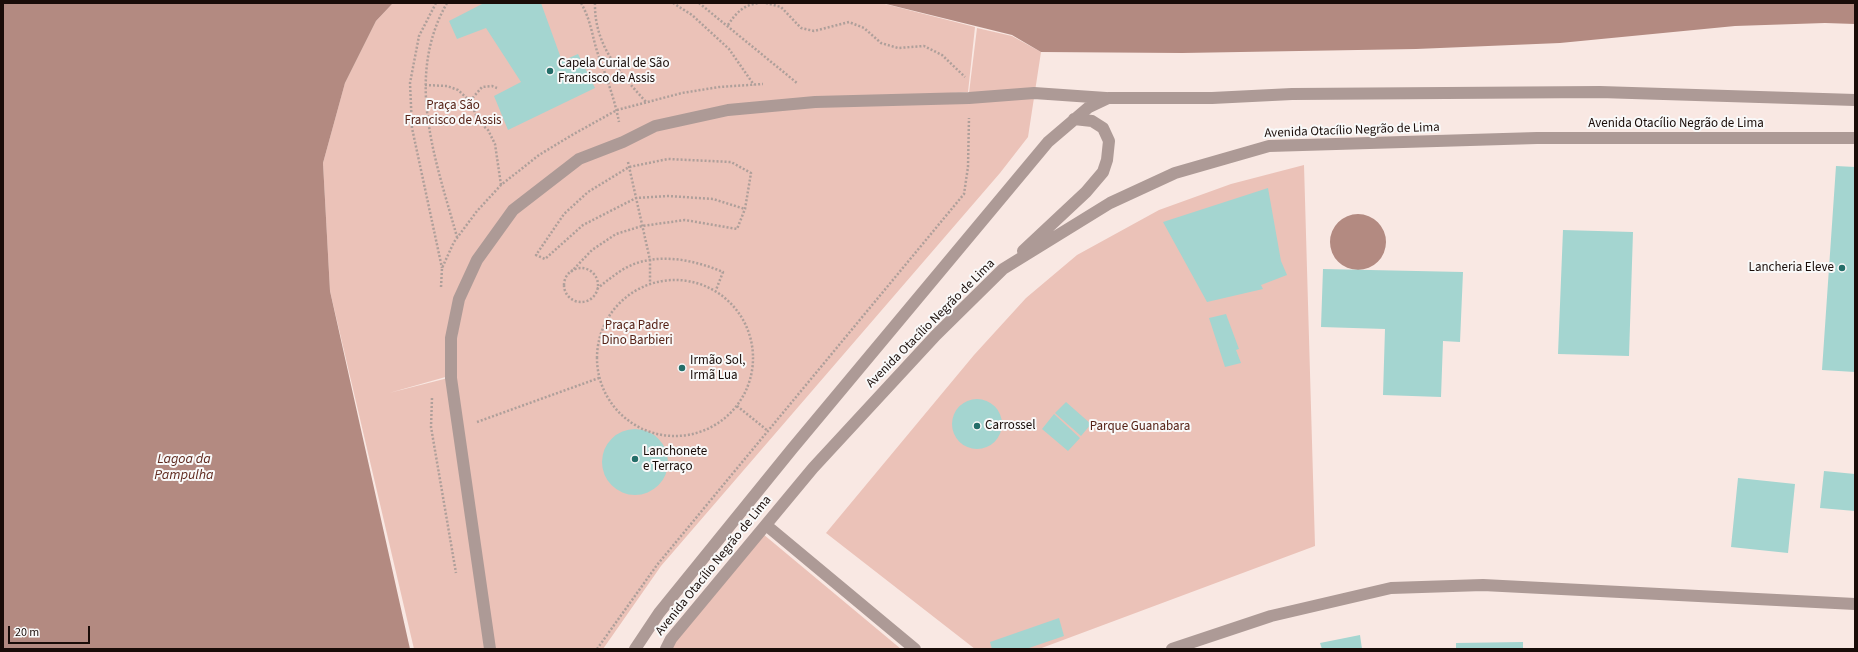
<!DOCTYPE html>
<html>
<head>
<meta charset="utf-8">
<style>
  body { margin:0 }
  #map { position:relative; width:1858px; height:652px; overflow:hidden; background:#f9e8e3; font-family:"Source Sans 3",sans-serif }
  canvas { display:block }
  .frame { position:absolute; inset:0; border:4px solid #190c08; pointer-events:none }
  .scale { position:absolute; left:8px; top:626px; width:82px; height:18px; box-sizing:border-box; border:2px solid #190c08; border-top:0; padding-left:5px; font-size:12px; line-height:14px; white-space:nowrap; color:#190c08; -webkit-text-stroke:3px #f9f9f9; paint-order:stroke }
</style>
</head>
<body>
<div id="map">
<canvas width="1858" height="652"></canvas>
<div class="frame"></div>
<div class="scale">20 m</div>
</div>
<script>
const g = document.querySelector('canvas').getContext('2d');
g.lineJoin = 'round';
function paint(path, color) {
  g.fillStyle = color;
  g.fill(path, 'evenodd');
}
function stroke(path, color, width, dash) {
  g.strokeStyle = color;
  g.lineWidth = width;
  g.lineCap = dash ? 'butt' : 'round';
  g.setLineDash(dash || []);
  g.stroke(path);
}
function drawText(font, color, halo, rows, align = 'center') {
  g.font = font + ' "Source Sans 3",sans-serif';
  g.lineWidth = 4;
  g.setLineDash([]);
  g.textBaseline = 'middle';
  g.strokeStyle = halo;
  g.fillStyle = color;
  for (const [text, x, y, turn = 0] of rows) {
    g.save();
    g.translate(x, y);
    g.rotate((+turn || 0) * Math.PI / 180);
    g.textAlign = isNaN(turn) ? turn : align;
    if (halo) g.strokeText(text, 0, 0);
    g.fillText(text, 0, 0);
    g.restore();
  }
}
paint(new Path2D(`
  M393,3H881L975,27L968,92L728,106L655,123L622,139L578,156L512,208L476,259L457,298L449,376L389,393L452,377L462,300L479,262L515,212L580,163L624,146L655,128L727,114L969,93L977,28L1012,36L1041,52L1028,137L1000,173L661,566L603,649H414L330,291L323,163L345,83L376,21Z
  M1304,165L1315,546L1039,649H975L826,533L974,355L1026,298L1077,255L1159,210L1231,184Z
  M757,529L901,649H669Z`), '#ebc2b8');
paint(new Path2D(`
  M3,3H393L376,21L345,83L323,163L330,291L410,649H3Z
  M882,3H1855V24L1825,23L1735,26L1560,43L1416,49L1182,53L1041,52L1012,35Z
  M1330 242a28 28 0 1 1 56 0a28 28 0 1 1-56 0Z`), '#b38a81');
paint(new Path2D(`
  M484,3H541L562,61L578,54L595,88L508,130L494,96L521,82L486,28L457,39L449,21Z
  M1836,166L1855,167V372L1822,370Z
  M1268,188L1281,261L1287,275L1261,285L1263,289L1207,302L1163,222Z
  M1563,230L1633,232L1629,356L1558,354Z
  M1323,269L1463,272L1460,342L1443,341L1441,397L1383,395L1385,329L1321,327Z
  M1226,314L1239,349L1236,350L1241,363L1225,367L1209,318Z
  M952 424a25 25 0 1 1 50 0a25 25 0 1 1-50 0Z
  M1066,402L1091,424L1081,436L1055,413Z
  M1054,414L1080,438L1068,451L1042,429Z
  M602 462a33 33 0 1 1 66 0a33 33 0 1 1-66 0Z
  M1824,471L1855,474V511L1820,508Z
  M1738,478L1795,484L1788,553L1731,547Z
  M1059,618L1064,636L1026,649H992L990,642Z
  M1360,635L1362,649H1322L1320,643Z
  M1523,642V649H1456V643Z`), '#a4d5d0');
stroke(new Path2D(`
  M436,3L419,36L410,83L412,128L442,268
  M447,3C404,78 436,161 457,237
  M581,3C593,24 592,41 601,62C608,82 615,101 619,122
  M595,3C594,45 620,73 646,102
  M673,3L692,15L729,49L754,85
  M699,3L797,83
  M766,3L781,7L801,28L814,31L849,22L864,28L881,43L898,48L924,46L942,55L965,77
  M728,25C736,13 743,5 759,3
  M425,85L447,86L458,90L470,101L479,122L488,130L495,144L501,185
  M470,101L482,87L492,86L497,88
  M628,162L650,260V283
  M564 285a17 17 0 1 1 34 0a17 17 0 1 1-34 0Z
  M571,272L592,250L616,234L642,226L685,220L737,229L745,209L751,173L731,162L668,159L629,167L588,192L564,214L536,255L545,259L583,225L636,198L669,196L713,199L745,209
  M597 358a78 78 0 1 1 156 0a78 78 0 1 1-156 0Z
  M441,287L442,268L454,242L477,211L501,185L539,155L572,135L617,110L682,93L719,87L763,84
  M597,289C605,282 613,276 622,270C653,251 692,259 723,272L716,290
  M432,398L431,427L456,573
  M737,406L768,431
  M477,422L599,378
  M597,649L657,565L964,194L968,167L969,118`), '#ae9f9a', 2.5, [2, 2]);
stroke(new Path2D(`
  M1023,251L1086,192L1103,172L1107,160L1109,141L1103,128L1092,121L1074,119
  M766,525L915,649
  M490,649L451,378V338L459,299L477,260L513,210L579,159L623,142L655,126L728,110L815,102L969,98L1034,93L1106,98
  M635,649L659,613L792,449L1048,142L1089,107L1108,98H1212L1292,94L1600,92L1855,100
  M666,649L671,639L813,468L936,335L1003,269L1110,203L1175,173L1269,146L1537,138H1855
  M1172,649L1271,616L1391,588L1483,585L1855,604`), '#ad9a96', 12);
for (const [x, y, r, color] of [
  [550,71,4,"#246e69"],
  [1842,268,4,"#246e69"],
  [682,368,4,"#246e69"],
  [977,426,4,"#246e69"],
  [635,459,4,"#246e69"]
]) {
  const dot = new Path2D();
  dot.arc(x, y, r, 0, 2 * Math.PI);
  g.fillStyle = color;
  g.fill(dot);
  stroke(dot, '#f9f9f9', 1.5);
}
drawText('13px', '#190c08', '#f9f9f9', [
  ["Capela Curial de São",558,64],
  ["Francisco de Assis",558,79],
  ["Lancheria Eleve",1834,268,"right"],
  ["Irmão Sol,",690,361],
  ["Irmã Lua",690,376],
  ["Carrossel",985,426],
  ["Lanchonete",643,452],
  ["e Terraço",643,467]
], 'left');
drawText('13px', '#562216', '#f9f9f9', [
  ["Praça São",453,106],
  ["Francisco de Assis",453,121],
  ["Praça Padre",637,326],
  ["Dino Barbieri",637,341],
  ["Parque Guanabara",1140,427]
]);
drawText('13px', '#190c08', '#f9f9f9', [
  ["Avenida Otacílio Negrão de Lima",1676,124],
  ["Avenida Otacílio Negrão de Lima",1352,131,-2],
  ["Avenida Otacílio Negrão de Lima",931,324,-45],
  ["Avenida Otacílio Negrão de Lima",714,566,-51]
]);
drawText('italic 14px', '#602a1f', '#f9f9f9', [
  ["Lagoa da",184,460],
  ["Pampulha",184,476]
]);
</script>
</body>
</html>
